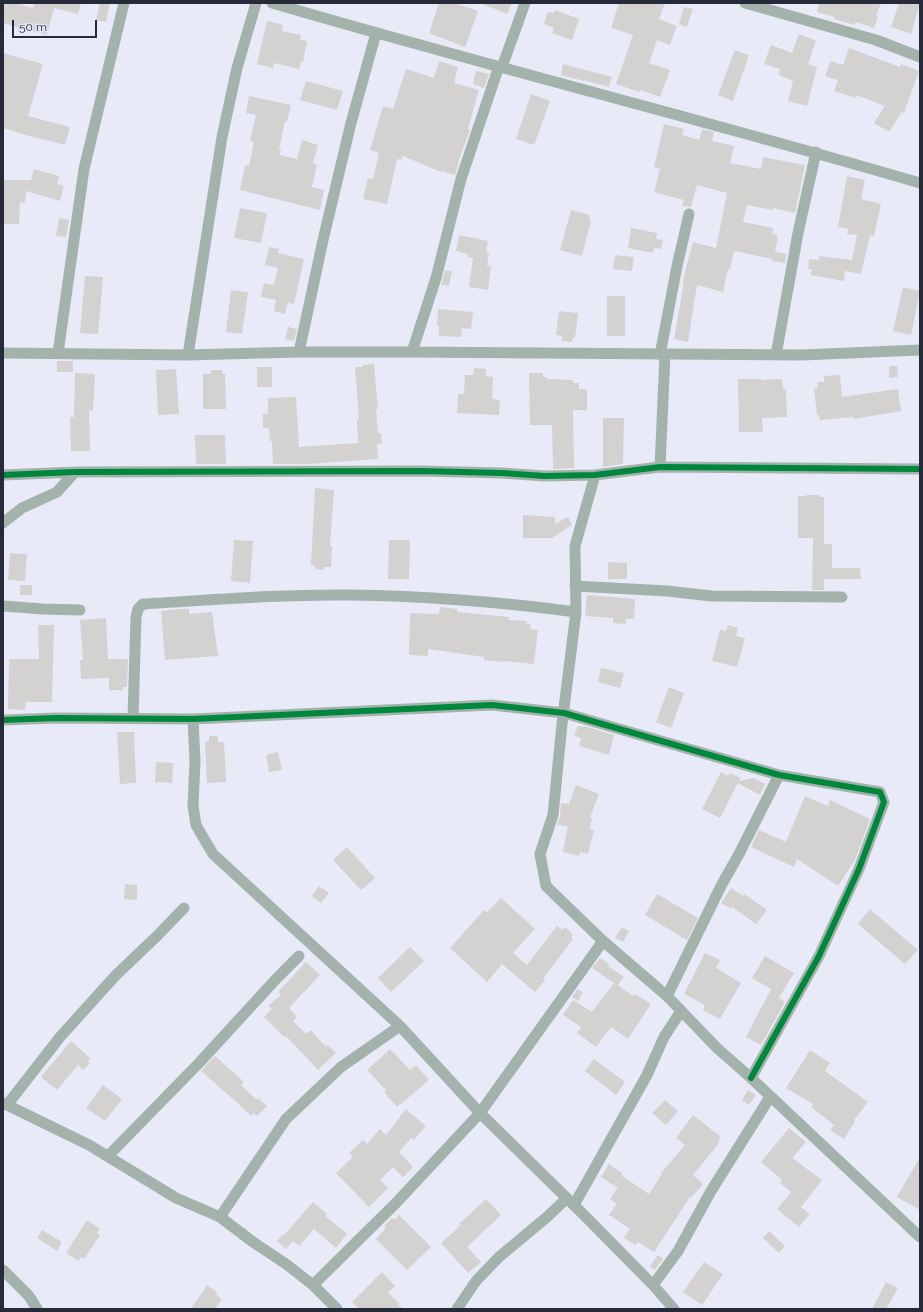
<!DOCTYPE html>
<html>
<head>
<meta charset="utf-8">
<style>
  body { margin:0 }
  #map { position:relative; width:923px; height:1312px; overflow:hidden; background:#e8eaf7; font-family:Raleway,sans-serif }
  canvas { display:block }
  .frame { position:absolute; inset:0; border:4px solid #272a38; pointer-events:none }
  .scale { position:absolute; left:12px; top:20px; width:85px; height:18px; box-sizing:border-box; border:2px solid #272a38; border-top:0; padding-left:5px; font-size:12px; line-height:14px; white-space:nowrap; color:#272a38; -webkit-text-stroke:3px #e2e6fd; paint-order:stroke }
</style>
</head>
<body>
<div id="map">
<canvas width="923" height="1312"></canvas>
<div class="frame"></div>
<div class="scale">50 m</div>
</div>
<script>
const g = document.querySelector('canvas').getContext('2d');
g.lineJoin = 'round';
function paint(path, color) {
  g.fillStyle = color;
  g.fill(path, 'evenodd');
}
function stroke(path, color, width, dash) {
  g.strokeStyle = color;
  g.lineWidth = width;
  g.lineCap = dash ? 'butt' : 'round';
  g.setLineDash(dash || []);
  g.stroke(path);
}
paint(new Path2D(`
  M3,3H16L33,8L35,3H81L78,14L54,8L47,35L3,23Z
  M100,3H110L106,22L96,20Z
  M439,3H455L478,11L465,47L429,33Z
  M480,3H512L507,14Z
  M619,3H665L659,19L677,26L670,45L657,40L649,63L670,70L660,97L640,90L639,92L616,84L633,35L611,28Z
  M819,3H881L876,16L878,17L874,28L856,22L855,25L834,19V17L817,12Z
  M899,3H920L911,34L891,27Z
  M684,7L693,9L687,27L679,24Z
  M555,10L579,19L572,40L552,33L554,28L544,24L548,12L554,13Z
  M267,21L283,25L282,31L301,35L300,40L307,41L303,62L301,61L299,69L274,63L273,68L257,64Z
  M799,34L816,41L808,64L817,67L807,106L788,101L793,81L779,75L780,69L764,64L771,45L792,53Z
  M849,48L900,67L901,64L919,71L904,113L902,112L889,132L874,123L885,106L856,95L855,98L834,91L838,80L825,76L831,61L843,65Z
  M735,50L749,55L733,101L718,95Z
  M3,53L43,64L28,116L70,127L65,145L30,136L3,128Z
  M439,61L458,67L454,83L479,90L468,129L470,130L458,162H459L455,175L442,171L441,172L403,156L401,160L397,159L387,204L363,199L368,178L373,179L379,153L370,150L383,106L393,109L406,69L434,78Z
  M563,64L612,77L609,87L584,80V81L561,75Z
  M476,71L489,74L484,88L473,84Z
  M306,81L343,91L337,110L300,100Z
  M531,94L550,101L534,145L516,139Z
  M249,96L291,105L287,122L285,121L279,150H281L280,155L297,159L302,140L318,145L313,163L317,164L312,187L324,190L320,210L240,190L245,165L249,166L254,142L250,141L256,115L246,113Z
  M664,124L684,129L682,135L699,140L702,129L714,132L712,141L734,146L730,163L761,169L763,157L805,165L795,213L773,208V210L747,205L743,222L773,228L772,234L778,236L775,252L786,254L785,263L772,261L773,259L734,251L730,269H728L723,292L697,285L688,342L674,339L684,282H683L687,264L693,242L716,248L727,193L697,185L691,207L682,206L684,200L654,192L660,169L654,167Z
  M34,169L59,176L57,184L64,186L60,201L26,191L25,203L20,202L19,224H3V180H31Z
  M847,176L865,180L861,199L881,204L874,236L870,235L861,274L845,271L844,281L811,275L812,269H808L809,259L819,260V256L852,260L857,235L847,234L848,229L838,227Z
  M240,208L267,213L261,243L234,238Z
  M571,210L590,215L589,219L591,220L582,256L560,250Z
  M59,218L69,220L66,237L56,236Z
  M631,228L657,233L656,239L663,240L661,249L654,248L653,253L628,248Z
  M459,235L488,241L486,252L489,253L487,266H491L488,290L469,287L473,258L467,257L468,254L456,251Z
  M269,247L279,249L278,253L304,259L294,304L288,303L285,314L274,311L276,300L261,297L264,283L274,285L278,268L265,265Z
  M615,255L634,257L632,271L613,269Z
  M445,270L452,271L449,286L441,285Z
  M85,276L103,277L98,334L80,333Z
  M903,287L920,291L911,335L893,331Z
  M231,290L248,292L242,334L226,332Z
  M607,296H625V336H607Z
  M438,309L473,312L471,329L462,328L461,337L439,336V326L437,325Z
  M559,311L578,313L575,338H573L572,342L562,341V336L556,335Z
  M288,327L297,329L294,341L285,339Z
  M57,361H73V372H57Z
  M374,364L378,409H376L378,433H381L382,444H377L378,459L308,464H273L272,441H270L269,428H263V414H268V398L296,397L299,447L358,443L357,420L359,419L355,367H363L362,365Z
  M889,366H897L898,377L889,378Z
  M257,367H272V387H257Z
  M474,368L486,369V376L493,377L492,399L500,400L499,415L457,413L458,394H464L465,375H473Z
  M176,369L179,414L158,415L156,370Z
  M211,370H222V374H225L226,409H203V374H211Z
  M75,373L95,374L93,411L89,410L90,451H71L70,417H74Z
  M529,373H543V377H547V379L573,380V383H579V389H587V410H573L574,468L553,469L552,425H530Z
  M840,375L842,397L898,389L901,411L854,419V417L820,420L819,415H817L814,389L818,388L817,382H824V376Z
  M738,379H762V380L782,379L783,389H786L787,417L762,418L763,432H739Z
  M603,418H624L623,464L603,467Z
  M195,435H225L226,464H196Z
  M315,488L334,490L330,546H332L331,567H324V570L315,569V566L311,565Z
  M806,495H819L820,497H824V544H832V568H860L861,579H824V590H812L813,538H798V496H806Z
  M523,515L555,517V524L568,517L572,525L552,538H523Z
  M234,540L253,541L250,583L231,581Z
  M389,540H410L409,579H388Z
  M10,553L27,554L25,581L8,580Z
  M608,562L627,563V579H608Z
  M20,585H32V595H20Z
  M587,595L635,599L634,619H626V624L613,623V618L585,616Z
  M440,607L457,609V612L509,617V620L527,621L526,624H531L530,629L538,630L534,664L503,661V662L484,660V657L428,649V656L409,655L410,613L439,614Z
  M179,609H189V614L212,612L218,656L165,660L161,611Z
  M106,618L108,659H128L127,687H123V690H109V678L81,679L80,660H83L80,620Z
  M38,625H54L52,702H26L25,710L8,709L9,659H39Z
  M728,625L738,628L736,636L745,638L737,667L712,661L720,630L726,631Z
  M601,668L624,673L620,688L598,682Z
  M669,687L684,693L671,728L656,722Z
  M578,726L584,727V726L614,735L609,755L579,746L581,738L574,736Z
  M117,732H134L136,783L120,784Z
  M209,736H218V742H224L226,782L207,783L205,742L209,741Z
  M278,752L282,770L269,772L266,755Z
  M156,762L173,763L172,783L155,782Z
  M721,772L728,776L730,773L740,778L739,781L753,778L765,784L760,795L738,783L720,818L702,809Z
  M576,785L599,794L590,818H592L590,829L594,830L588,854L580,852L579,856L563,852L568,826L557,825L560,816L561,803L569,804Z
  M805,796L828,806L830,800L870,819L856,858L838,886L797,859L794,867L751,847L759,830L786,842Z
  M347,847L375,878L361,890L333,860Z
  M125,884L137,885V900L124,899Z
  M319,886L329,893L321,903L312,896Z
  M731,888L743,896L744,894L767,910L756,924L732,907L731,909L721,903Z
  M657,894L698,918L687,940L645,915Z
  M501,898L535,929L513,953L527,965L557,926L562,930L565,927L573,934L571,937L573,939L543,979L545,980L535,992L502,964L487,982L450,948L484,910L487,912Z
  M870,909L918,950L905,964L858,924Z
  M622,927L629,931L623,942L615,938Z
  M410,947L424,961L391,992L378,978Z
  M705,953L720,960L716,968L741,983L720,1019L703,1010L705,1005L684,994Z
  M765,956L794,973L779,998L785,1002L761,1045L746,1037L771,989L752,978Z
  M600,958L609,964L608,966L624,977L618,985L633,996L635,994L651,1004L628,1039L611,1027L596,1047L577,1033L581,1027L563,1015L573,1000L592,1012L614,983L592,968Z
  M306,962L320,975L289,1008L297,1017L293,1021L306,1034L311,1030L326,1047L328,1045L336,1053L318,1070L286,1036L284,1037L264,1017L272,1009L268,1006L281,995L278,992Z
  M577,989L583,992L578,1001L572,997Z
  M71,1041L90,1058L88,1061L90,1063L83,1070L78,1065L57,1090L41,1077Z
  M390,1049L410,1070L416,1065L429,1080L397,1107L384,1092L386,1090L367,1070Z
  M810,1050L830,1063L825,1071L868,1102L854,1120L855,1121L844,1139L830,1130L834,1125L811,1107L813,1104L786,1088Z
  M215,1056L244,1082L241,1085L257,1100L258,1098L267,1106L257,1116L254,1113L251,1116L242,1107L201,1071Z
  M594,1059L625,1082L616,1095L585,1071Z
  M103,1085L122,1099L105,1121L86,1108Z
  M748,1090L756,1095L749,1105L742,1100Z
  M665,1100L678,1111L666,1125L652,1113Z
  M406,1109L426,1126L414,1140L411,1138L399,1152L413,1167L403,1177L393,1167L380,1180L388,1188L369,1207L336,1173L353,1157L349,1153L363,1140L367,1144L380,1129L386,1135Z
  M693,1115L721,1137L718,1142L719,1143L693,1175L703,1184L691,1198L690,1197L654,1252L638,1242L635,1245L624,1238L630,1229L609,1215L617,1204L610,1199L618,1188L601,1177L609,1164L623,1174L622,1176L649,1194L662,1174L661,1173L685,1145L676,1138Z
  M789,1128L806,1142L792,1158L822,1180L801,1207L810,1214L799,1227L777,1209L791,1192L780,1183L782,1180L761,1162Z
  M920,1157V1210L897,1197Z
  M486,1199L501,1215L467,1247L481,1262L468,1273L441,1243L461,1225L459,1224Z
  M313,1202L327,1214L325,1216L347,1234L336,1248L314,1229L299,1246L293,1241L286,1249L277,1241L283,1234L284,1235Z
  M399,1215L431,1247L407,1270L376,1239L386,1228L384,1226L392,1218L394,1220Z
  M87,1220L100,1229L97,1233L100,1235L84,1259L81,1257L78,1261L66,1253Z
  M42,1230L62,1242L57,1251L37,1238Z
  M769,1231L785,1246L779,1253L763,1238Z
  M658,1255L663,1259L655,1270L650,1266Z
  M704,1262L723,1274L702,1305L683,1292Z
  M382,1272L395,1286L388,1293L399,1303L398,1304L403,1309H359L352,1302Z
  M886,1282L898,1288L886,1309H872Z
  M207,1285L217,1292L216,1294L222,1299L215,1309H191Z`), '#d3d2d0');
stroke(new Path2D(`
  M272,3C487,66 705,120 920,183
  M745,3L876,40L920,57
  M502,67L525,3
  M299,352L323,240L351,123L376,33
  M412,352L436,278L461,179L499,66
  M3,353L188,355L299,352H412L802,355L920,350
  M58,353L84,169L124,3
  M188,355L222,137L237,68L256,3
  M660,355L677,266L689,214
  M776,355L798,233L816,152
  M660,467L665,355
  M3,475L75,472L422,471L502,473L544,476L595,475L660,467L920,469
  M595,475L575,546L576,612L562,724L553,815L540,854L546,886L603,941L667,996L717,1048L751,1078L920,1237
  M3,523L22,508L57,492L75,472
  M575,586L667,591L712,596L842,597
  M3,606L43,609L80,610
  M133,718L136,617L138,609L143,604C212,600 281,594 349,595C425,596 501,602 576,612
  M193,719L195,761L193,806L196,825L213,854L400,1026L480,1113L584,1215L653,1285L674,1309
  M3,720L56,718L193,719L492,705L564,713L779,775L880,792L884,802L859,869L819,956L751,1078
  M667,996L722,884L739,854L779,775
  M3,1103L89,1145L176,1198L220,1217L253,1242L286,1264L313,1285L337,1309
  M7,1105L60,1037L116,975L157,936L184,908
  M108,1156L199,1063L277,978L299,956
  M574,1205L647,1075L664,1037L681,1011
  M220,1217L286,1119L341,1067L400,1026
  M3,1270L29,1296L37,1309
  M313,1285L396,1203L480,1113L603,941
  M653,1285L678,1251L711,1191L770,1097
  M457,1309L476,1281L499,1257L547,1217L567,1198`), '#a3b3ab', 11);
stroke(new Path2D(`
  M3,475L75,472L422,471L502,473L544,476L595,475L660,467L920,469
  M3,720L56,718L193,719L492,705L564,713L779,775L880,792L884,802L859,869L819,956L751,1078`), '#00873e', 6);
</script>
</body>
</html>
